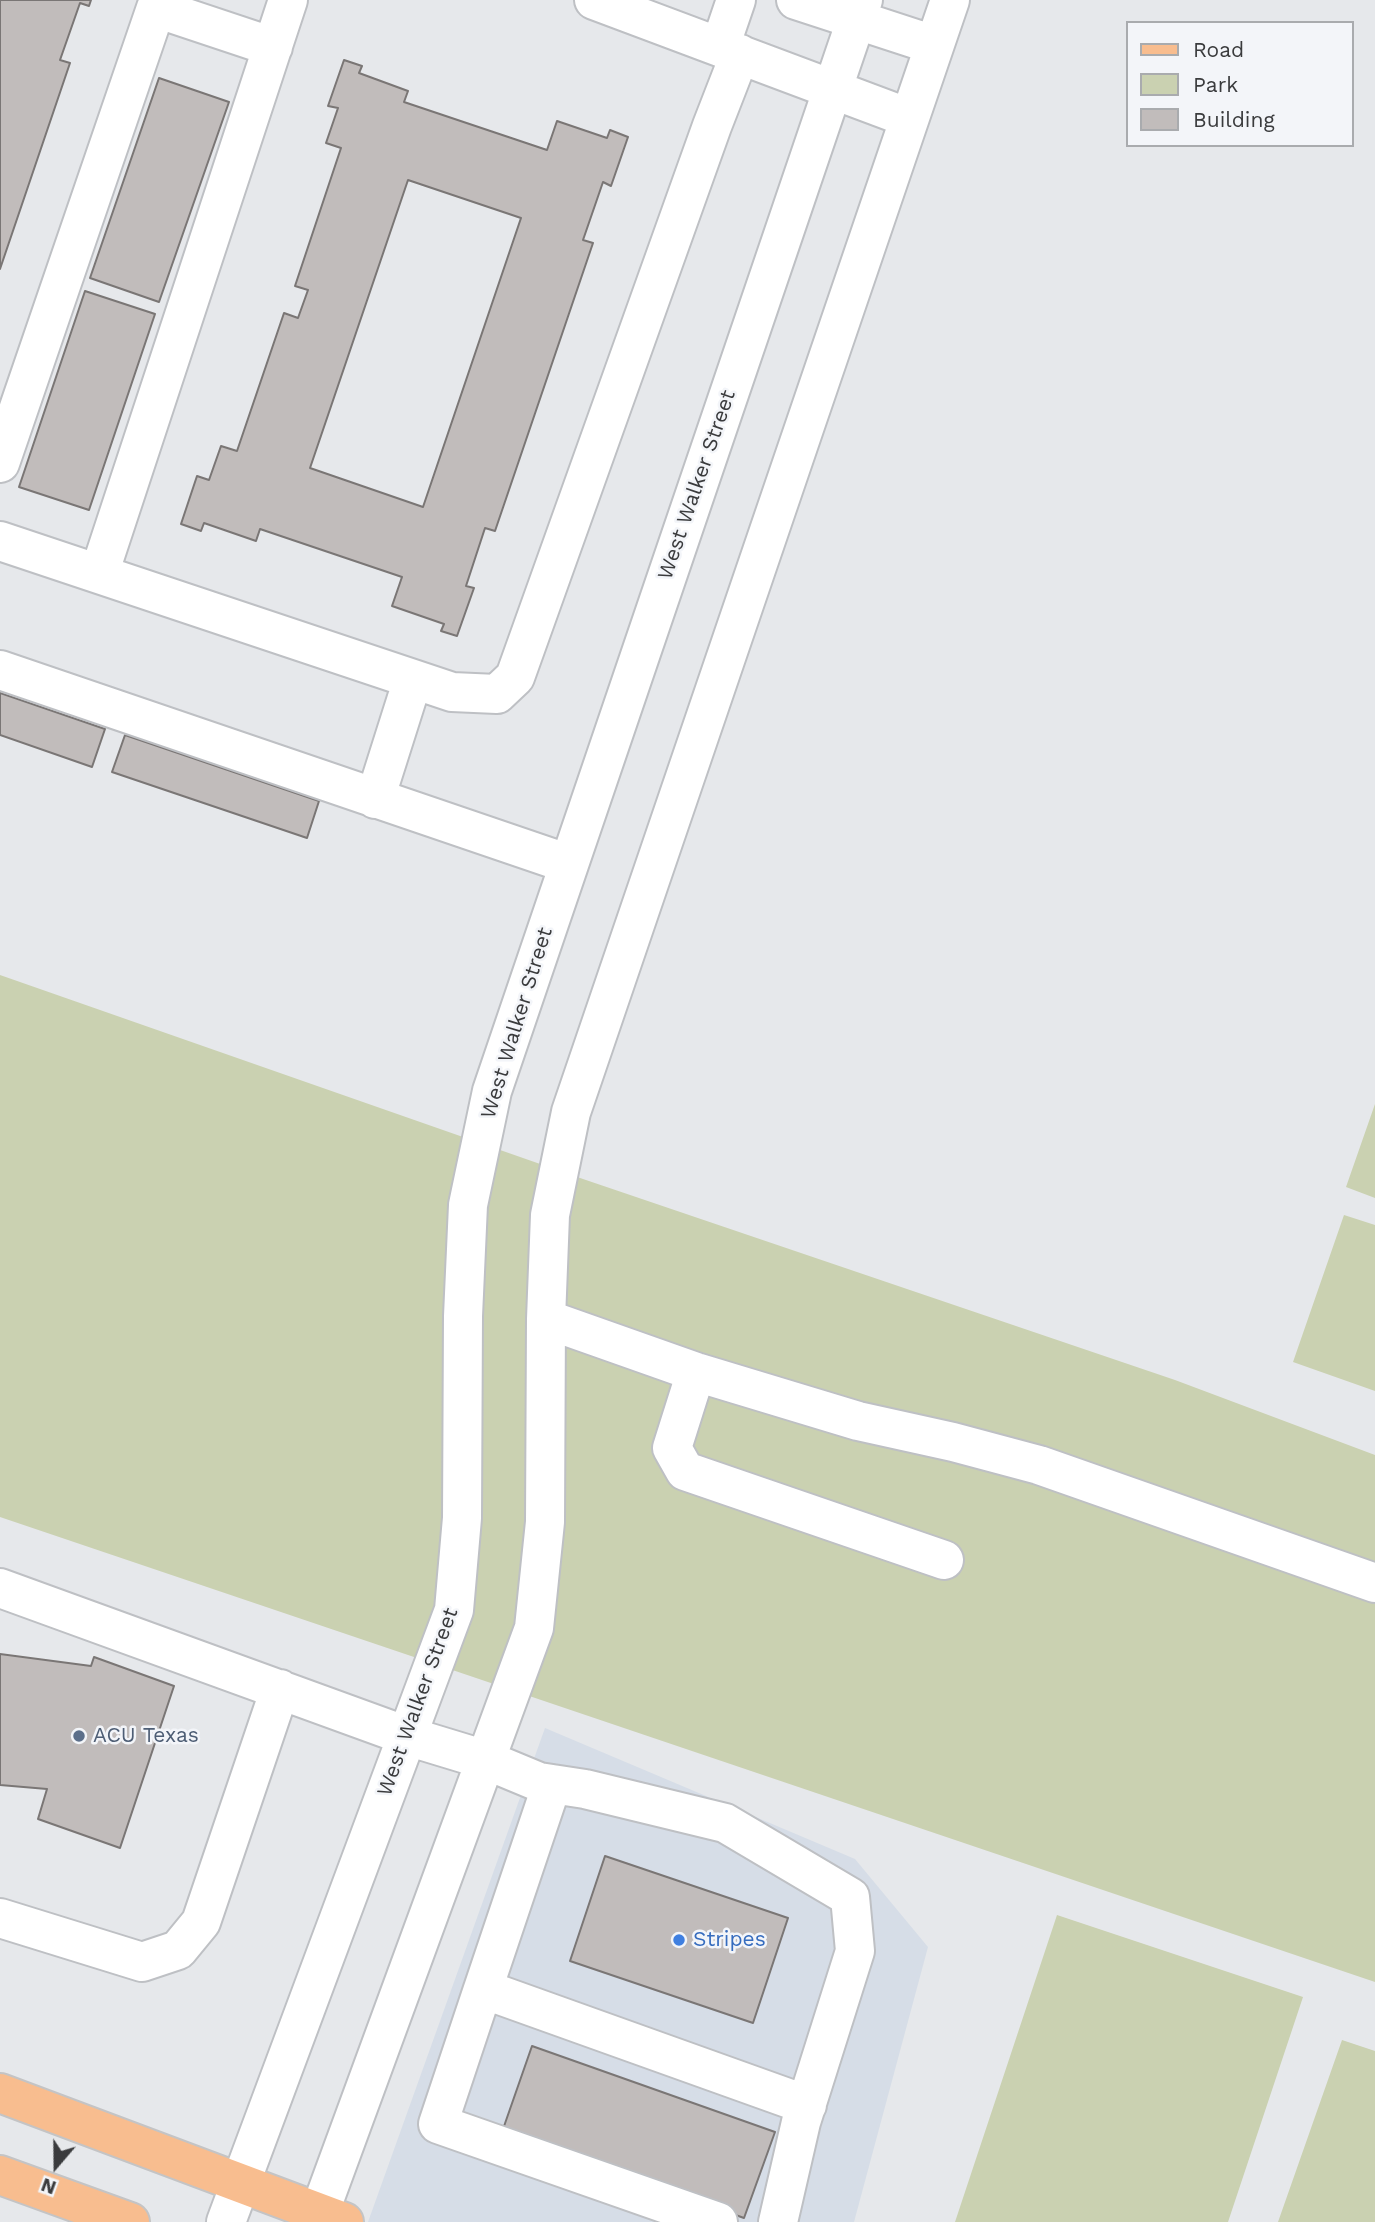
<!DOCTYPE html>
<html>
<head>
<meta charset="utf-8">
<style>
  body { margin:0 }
  #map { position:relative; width:1375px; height:2222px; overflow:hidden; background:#e6e8eb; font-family:"Work Sans",sans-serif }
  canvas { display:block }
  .legend { position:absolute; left:1126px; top:21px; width:228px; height:126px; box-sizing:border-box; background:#f3f5f9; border:2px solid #a9abae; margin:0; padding:9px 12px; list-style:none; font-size:21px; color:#3a3b3d }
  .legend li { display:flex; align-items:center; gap:14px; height:35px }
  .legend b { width:35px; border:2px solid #a9abae }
  .north { position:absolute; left:21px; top:2131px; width:70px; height:70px; -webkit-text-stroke:5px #f3f5f9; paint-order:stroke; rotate:200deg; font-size:19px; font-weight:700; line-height:28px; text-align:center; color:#3a3b3d }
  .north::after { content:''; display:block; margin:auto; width:24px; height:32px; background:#3a3b3d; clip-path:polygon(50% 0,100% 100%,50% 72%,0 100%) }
</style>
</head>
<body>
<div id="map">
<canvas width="1375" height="2222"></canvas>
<ul class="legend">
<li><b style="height:9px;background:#f8bd8f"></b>Road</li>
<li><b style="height:19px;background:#cad1b1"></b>Park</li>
<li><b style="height:19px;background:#c1bcbb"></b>Building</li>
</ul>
<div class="north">N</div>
</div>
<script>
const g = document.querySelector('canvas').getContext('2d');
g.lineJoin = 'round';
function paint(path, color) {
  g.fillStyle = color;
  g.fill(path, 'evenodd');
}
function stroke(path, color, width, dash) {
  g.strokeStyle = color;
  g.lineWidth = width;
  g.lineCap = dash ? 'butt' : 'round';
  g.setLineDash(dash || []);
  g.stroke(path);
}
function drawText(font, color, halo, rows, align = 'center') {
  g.font = font + ' "Work Sans",sans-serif';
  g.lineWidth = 5;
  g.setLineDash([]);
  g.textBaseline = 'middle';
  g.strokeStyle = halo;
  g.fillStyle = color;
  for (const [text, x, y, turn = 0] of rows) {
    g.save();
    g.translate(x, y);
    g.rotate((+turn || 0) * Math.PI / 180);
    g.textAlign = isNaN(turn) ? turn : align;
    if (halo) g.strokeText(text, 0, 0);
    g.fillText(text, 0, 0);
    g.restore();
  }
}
paint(new Path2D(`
  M545,1728L855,1859L928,1947L854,2222H368Z`), '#d6dde7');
paint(new Path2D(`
  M0,975L583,1179L1175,1380L1375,1455V1982L0,1517Z
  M1375,1104V1198L1346,1187Z
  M1344,1215L1375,1225V1391L1293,1362Z
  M1057,1915L1303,1997L1228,2222H955Z
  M1342,2040L1375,2051V2222H1278Z`), '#cad1b1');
const building = new Path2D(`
  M0,0H91L89,6L80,3L60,60L70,63L0,269Z
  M344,60L362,66L359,73L408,91L404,102L547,150L557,121L607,138L610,130L628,137L611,186L603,182L583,240L593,243L495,531L485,528L466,586L474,588L457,636L441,631L444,624L392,606L402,577L260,529L256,541L204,523L201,531L181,524L197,476L209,480L221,446L237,451L284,313L298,318L308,290L295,286L341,148L326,143L338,108L328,106ZM408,180L521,218L423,507L310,468Z
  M159,78L229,102L159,302L90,278Z
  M85,291L155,314L89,510L19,487Z
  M0,693L105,729L92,767L0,735Z
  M125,735L319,801L307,838L112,772Z
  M0,1654L91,1666L94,1657L174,1686L120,1848L38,1819L47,1789L0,1785Z
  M605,1856L788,1918L753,2023L570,1961Z
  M532,2046L775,2132L744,2218L502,2132Z`);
paint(building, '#c1bcbb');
stroke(building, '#7a7675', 2);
const minor = new Path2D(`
  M594,0L909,118
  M796,0L934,45
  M720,47L736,0
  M0,463L156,8L273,47
  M0,541L452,692L497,694L515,677L712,126L740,54
  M99,574L288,0
  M0,670L569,864
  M375,799L413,679
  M546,1319L696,1372L858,1421L953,1442L1039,1465L1375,1583
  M696,1372L672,1448L685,1471L944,1560
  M0,1588L407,1736L486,1760L539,1782L585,1789L725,1823L850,1897L855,1951L801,2122L778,2222
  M552,1784L483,1989L807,2105
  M0,1918L142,1962L178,1950L201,1922L280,1689
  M483,1989L438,2124L718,2222
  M226,2222L454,1610L462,1518L463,1316L468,1205L492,1091L863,0
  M316,2222L534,1628L545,1522L546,1319L550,1215L571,1112L950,0`);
const major = new Path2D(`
  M0,2093L344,2222
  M0,2175L130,2222`);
stroke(minor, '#bec0c4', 42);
stroke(major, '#c4c4c5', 42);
stroke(minor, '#fff', 38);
stroke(major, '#f8bd8f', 38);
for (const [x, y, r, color] of [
  [79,1736,7,"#5c6f8a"],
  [679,1940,7,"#3f7fe0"]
]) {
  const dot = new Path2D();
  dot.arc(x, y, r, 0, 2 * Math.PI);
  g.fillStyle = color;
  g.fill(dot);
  stroke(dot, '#f3f5f9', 2.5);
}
drawText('21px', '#3a3b3d', '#f3f5f9', [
  ["West Walker Street",697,485,-71],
  ["West Walker Street",517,1023,-73],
  ["West Walker Street",418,1702,-70]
]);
drawText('21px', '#4e5e75', '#f3f5f9', [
  ["ACU Texas",93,1736]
], 'left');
drawText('21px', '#366cbe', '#f3f5f9', [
  ["Stripes",693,1940]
], 'left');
</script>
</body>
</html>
